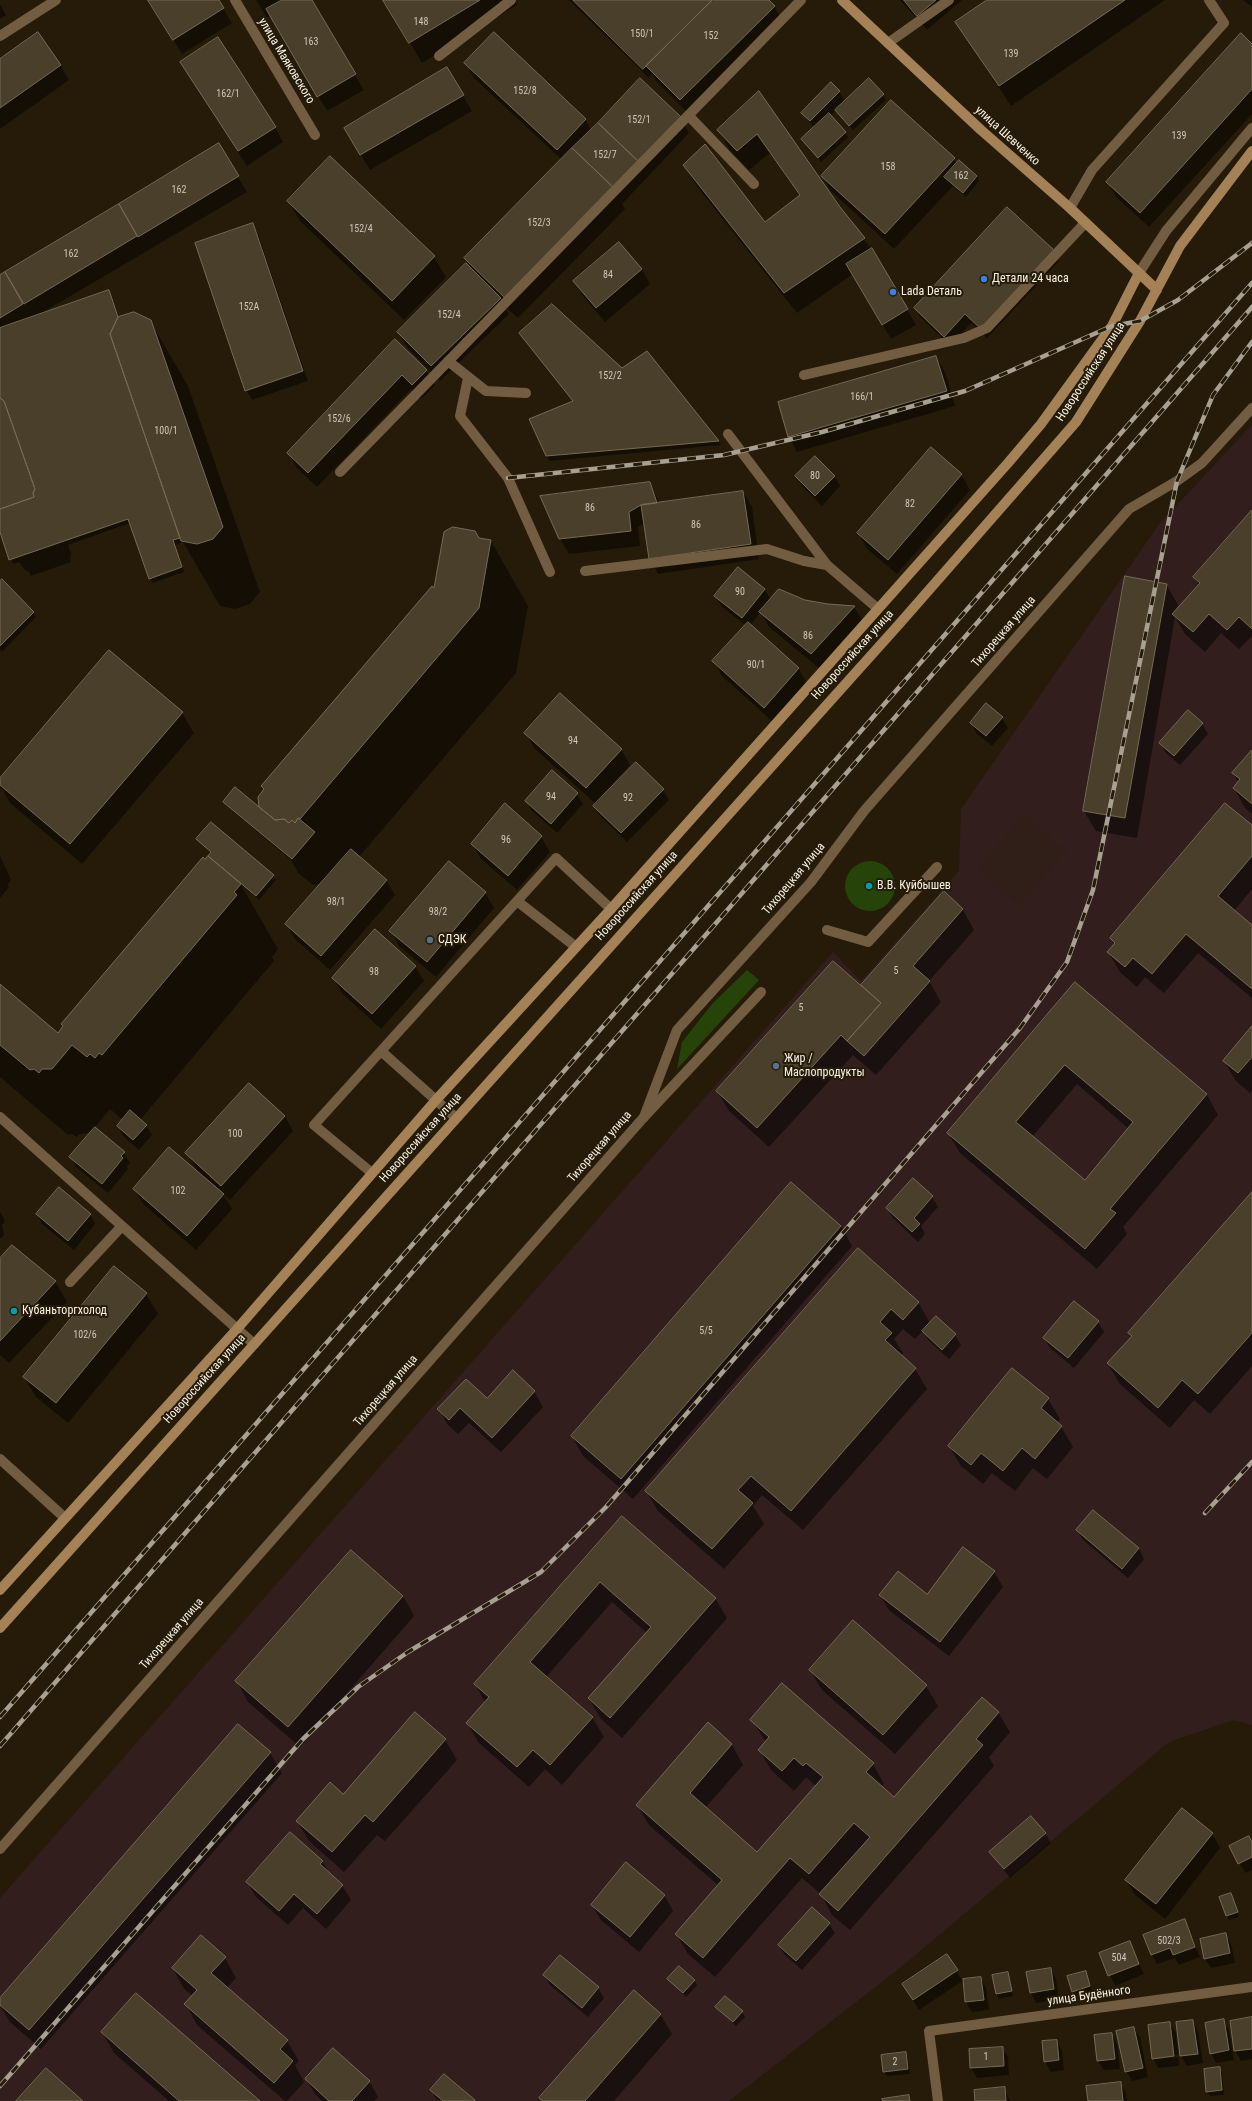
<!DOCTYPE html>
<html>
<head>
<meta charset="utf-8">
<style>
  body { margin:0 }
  canvas { display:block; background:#251b08 }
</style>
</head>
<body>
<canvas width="1252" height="2101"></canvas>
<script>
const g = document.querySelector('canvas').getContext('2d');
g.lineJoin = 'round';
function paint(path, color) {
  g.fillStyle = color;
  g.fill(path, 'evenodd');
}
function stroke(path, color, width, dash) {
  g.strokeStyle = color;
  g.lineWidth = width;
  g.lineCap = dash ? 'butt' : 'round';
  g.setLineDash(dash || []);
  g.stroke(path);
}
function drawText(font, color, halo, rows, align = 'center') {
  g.font = font + ' "Roboto Condensed",sans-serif';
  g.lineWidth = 4;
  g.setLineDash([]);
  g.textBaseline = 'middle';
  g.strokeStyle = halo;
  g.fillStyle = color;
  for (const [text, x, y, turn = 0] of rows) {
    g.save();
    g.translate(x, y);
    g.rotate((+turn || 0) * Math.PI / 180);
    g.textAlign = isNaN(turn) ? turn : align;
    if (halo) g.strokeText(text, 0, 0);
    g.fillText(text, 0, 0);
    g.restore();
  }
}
paint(new Path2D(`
  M1252,425V1725L1233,1720L1169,1742L901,1967L729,2101H0V1898L833,952L861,981L959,871L961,809L1160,523Z`), '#311e1d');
paint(new Path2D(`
  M1024,814L1067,851L1019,906L977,869Z`), '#301f18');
paint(new Path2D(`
  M845 886a25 25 0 1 1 50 0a25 25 0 1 1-50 0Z
  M747,970L759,980L677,1069L682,1042L713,1003Z`), '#26440a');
paint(new Path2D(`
  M149,0H218L232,23L182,54Z
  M256,0H311L364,90L327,111L270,15L267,18Z
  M384,0H514L517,5L422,63Z
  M569,0H768L774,6L783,21L689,114L656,81L652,74L649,78Z
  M900,0H962L927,30Z
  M989,0H1165L1011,106L956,22Z
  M1243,0H1252V7Z
  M0,4L6,15L0,19Z
  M1252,45V114L1149,227L1116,197L1107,182Z
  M0,60L60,65L69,80L0,129Z
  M181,62L275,127L283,142L247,166Z
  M466,63L585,119L591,130L640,80L680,117L689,133L623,203L620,200L625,209L518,318L504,306L509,314L440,381L407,347L398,332L471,268L465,258L562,160L474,78Z
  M447,69L472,111L370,170L345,128Z
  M869,80L886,100L853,130L836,110L830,116L848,137L821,162L802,139L814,128L802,113L839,91L845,102Z
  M759,93L839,208L872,250L916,325L891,339L853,274L797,313L696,185L684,165L764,224L800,196L770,153L749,170L730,150L718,130Z
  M891,101L957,163L977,176L979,181L966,197L953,186L894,249L831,191L822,176Z
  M219,145L247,192L40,314L108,291L119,318L150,321L188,386L260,592L250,604L235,609L220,606L183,542L175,545L184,572L152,583L130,523L68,545L71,554L70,559L71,562L31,576L29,572L25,570L19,562L13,564L0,529V276Z
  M331,158L434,257L446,277L404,320L300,221L288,201Z
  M253,225L258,234L308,381L252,400L246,390Z
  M1053,251L1059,261L987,338L971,323L950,346L921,318L915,309Z
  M642,269L650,284L605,322L583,296L574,281Z
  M520,333L622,369L647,352L721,445L549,461L531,419L574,402Z
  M395,340L426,370L435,385L421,399L411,389L317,487L297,468L288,453Z
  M936,357L945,372L955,406L797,452L789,437Z
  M815,457L835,476L840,486L822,506L802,486L796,476Z
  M961,474L970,490L897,574L867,549L858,533Z
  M650,483L660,504L743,492L752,507L759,559L658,574L650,558L645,523L638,527L640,546L569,554L560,538Z
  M1252,512V638L1251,637L1239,649L1221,633L1205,652L1185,634L1175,617L1137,838L1096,831L1084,811L1166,584L1178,605L1176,611L1199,585L1194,577Z
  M478,539L491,541L528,606L516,673L359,857L386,880L395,895L330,970L295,939L286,924L322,883L313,885L298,873L291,860L227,806L224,802L262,812L264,790L262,787Z
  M738,568L765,590L771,600L805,601L828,605L854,607L863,621L820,669L769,627L761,612L750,625L799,669L807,684L773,722L722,676L714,661L746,626L721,606L716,596Z
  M0,582L33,612L36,617L2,652L0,650Z
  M182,713L194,733L82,864L10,803L0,786V780Z
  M1002,718L1008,728L992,746L976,733L971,723Z
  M1202,724L1208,734L1180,765L1166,753L1160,743Z
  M526,733L621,749L630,765L601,796L603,797L636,763L663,790L669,800L627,842L600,816L594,806L596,804L534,748Z
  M1252,751V814L1245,808L1234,788L1238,782L1233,773Z
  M552,772L577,794L583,804L557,833L532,811L526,801Z
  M505,804L541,837L550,852L517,890L481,859L472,844Z
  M211,823L273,876L276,880L259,900L241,885L278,949L272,957L274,961L140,1120L146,1125L152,1135L139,1150L123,1136L118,1126L123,1120L110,1109L94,1128L124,1153L130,1163L127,1166L128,1169L108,1193L76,1167L71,1157L91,1133L79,1134L77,1137L72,1134L68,1135L0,1077V985L58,1034L63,1027L62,1024L211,853L197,839Z
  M1252,827V889L1234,911L1252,927V998L1198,953L1164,993L1145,977L1137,987L1120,972L1108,952L1115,945L1111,938Z
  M0,855L11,880L8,884L9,887L0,898Z
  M449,862L485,893L494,908L436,977L399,946L391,931Z
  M944,893L963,910L974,930L929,981L941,1002L876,1075L853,1055L769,1147L729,1111L717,1091L861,987Z
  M415,966L424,981L381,1029L342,993L333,978Z
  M1075,984L1207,1095L1218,1115L1123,1227L1127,1234L1097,1269L960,1153L948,1133ZM1077,1084L1129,1129L1085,1181L1032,1137Z
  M1252,1028V1090L1250,1093L1236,1081L1224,1061Z
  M285,1116L293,1131L230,1200L223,1194L232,1209L196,1250L143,1204L134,1189L198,1172L187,1153Z
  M913,1180L932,1197L938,1207L921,1226L925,1234L918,1242L893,1218L887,1208Z
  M1252,1193V1366L1210,1414L1194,1400L1170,1428L1120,1384L1108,1364L1132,1337L1129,1333Z
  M0,1211L5,1221L2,1225L4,1235L0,1239Z
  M37,1214H90L95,1224L74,1250L42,1224Z
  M841,1226L852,1246L633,1499L583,1456L572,1436Z
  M858,1250L918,1302L930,1323L936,1317L955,1335L961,1345L949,1359L929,1341L923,1331L915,1339L903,1329L894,1339L903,1353L901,1356L915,1369L927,1389L803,1530L762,1495L753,1506L764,1524L724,1569L658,1511L646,1491Z
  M0,1259L55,1281L67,1302L9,1363L0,1355Z
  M146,1294L158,1314L68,1423L36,1397L24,1377Z
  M1098,1322L1104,1332L1074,1368L1050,1348L1044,1338Z
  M534,1391L543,1407L501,1452L469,1423L458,1434L447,1424L439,1409Z
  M1048,1399L1060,1419L1057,1423L1061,1427L1073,1447L1047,1479L1033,1468L1015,1491L992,1473L983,1484L961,1466L949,1446Z
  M1093,1511L1139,1549L1144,1559L1128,1578L1083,1540L1077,1530Z
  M622,1517L715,1598L727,1618L622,1738L601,1719L589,1699L647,1633L612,1602L546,1677L592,1717L604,1737L562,1785L545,1769L529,1787L479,1743L467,1723L485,1702L475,1684Z
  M351,1551L403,1596L414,1616L300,1747L248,1702L237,1681Z
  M994,1572L1003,1587L949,1656L889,1610L880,1595H927Z
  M810,1670L926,1686L938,1706L895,1754L822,1690Z
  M998,1712L1010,1732L989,1757L994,1766L850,1930L832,1915L821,1894L802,1878L715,1977L688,1954L676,1934L719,1886L649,1825L637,1805L708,1724L732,1745L743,1765L705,1808L757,1853L816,1786L806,1777L794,1791L771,1770L759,1750L766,1742L752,1720L873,1764L884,1784L881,1787L894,1798Z
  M239,1725L270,1753L282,1773L41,2049L10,2022L0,2005V2000Z
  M445,1740L457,1760L385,1841L377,1835L344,1872L309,1841L297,1821Z
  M1045,1833L1051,1843L1010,1878L990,1852Z
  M1212,1833L1220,1848L1165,1919L1135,1895L1126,1880Z
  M1252,1844V1870L1245,1873L1231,1847Z
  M322,1861L330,1874L342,1885L351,1900L326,1929L303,1908L288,1925L256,1897L247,1882Z
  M1231,1894L1239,1917L1229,1920L1227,1916Z
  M664,1895L673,1911L639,1952L601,1920L592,1905Z
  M1184,1920L1200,1957L1179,1965L1175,1958L1157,1964L1152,1955Z
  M829,1924L835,1933L802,1970L785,1955L779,1946Z
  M1225,1934L1231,1944L1235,1963L1211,1968L1205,1959Z
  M1129,1942L1144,1974L1115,1986L1100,1953Z
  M946,1955L962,1980L981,1978L986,1988L989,2010L972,2012L966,2002L964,1980L919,2010L903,1984Z
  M225,1958L236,1978L227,1988L287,2041L299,2061L295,2065L304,2082L287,2101H285L197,2025L186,2004L193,1996L184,1989L173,1969Z
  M1051,1969L1056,1979L1059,1999L1036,2003L1031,1993Z
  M1085,1972L1092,1991L1075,1996L1073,1992Z
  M1008,1973L1013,1996L999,1999L996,1994Z
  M544,1975L598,1988L604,1998L588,2017L550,1985Z
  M668,1979L694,1980L697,1985L686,1997Z
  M716,2007L742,2012L745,2017L736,2026Z
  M660,2014L672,2034L614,2101H542L541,2098Z
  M1252,2019V2059L1241,2061L1235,2051L1231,2021Z
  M1193,2021L1198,2031L1203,2063L1187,2066L1181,2056L1177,2023Z
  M1223,2021L1229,2030L1234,2060L1216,2063L1211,2053Z
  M1170,2023L1176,2033L1178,2055L1156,2057V2059L1178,2057L1179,2066L1158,2068L1153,2058Z
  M1134,2028L1140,2038L1148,2077L1132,2081L1126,2071Z
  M102,2032L258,2101H169L114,2053Z
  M1112,2034L1117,2044L1120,2069L1104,2070L1098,2061Z
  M1057,2041L1062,2051L1064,2070L1051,2072L1045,2062Z
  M1002,2048L1008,2057L1009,2075L977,2078L971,2068Z
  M905,2053L908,2058L910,2074L887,2076L884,2072Z
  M1219,2068L1222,2073L1224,2095L1210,2096L1207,2092Z
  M444,2075L474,2101L437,2100L431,2090Z
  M306,2079L369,2081L378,2097L374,2101H322L315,2094Z
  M1120,2083L1126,2093L1127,2101H1089Z
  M1004,2088L1010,2101H976Z`), '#0007');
const building = new Path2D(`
  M148,0H219L224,8L173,40Z
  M282,0H312L356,74L317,97L266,9Z
  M383,0H480L409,43Z
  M573,0H712L643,69Z
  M713,0H769L775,6L680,100L646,66Z
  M904,0H936L917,16Z
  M987,0H1125L999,86L955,22Z
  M38,32L61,65L0,108V59Z
  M494,32L586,119L557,150L464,63Z
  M1241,33L1252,44V89L1140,213L1106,182Z
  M218,37L276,127L238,151L180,62Z
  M447,67L464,95L360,155L344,128Z
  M640,78L681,117L639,162L598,123Z
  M869,78L884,94L849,126L835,110Z
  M831,82L840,91L810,121L801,113Z
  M759,91L840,207L865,238L784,293L683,165L705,144L765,222L800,195L757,134L737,151L717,130Z
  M891,100L955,158L885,234L821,176Z
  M829,113L846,132L818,158L801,139Z
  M598,123L639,162L614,188L572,148Z
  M219,143L239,176L138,237L119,204Z
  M572,148L614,188L506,299L464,258Z
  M330,156L435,256L392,301L287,201Z
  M959,160L977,176L963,193L944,177Z
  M119,204L137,236L24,304L5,272Z
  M1007,207L1054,250L981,329L965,314L944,337L914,308Z
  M253,223L303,371L245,391L195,243Z
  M619,242L642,269L596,308L573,281Z
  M872,248L908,309L882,325L846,264Z
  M466,263L501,298L431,366L397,332Z
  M5,272L23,304L0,318V275Z
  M109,290L118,317L110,334L180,538L173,540L182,567L149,579L128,519L9,560L0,532V509L34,497L33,493L35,489L4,401L0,398V328Z
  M552,304L622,368L647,351L719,441L546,456L529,419L573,401L519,333Z
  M134,312L151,320L223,527L213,539L197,544L181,541L110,334L118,317Z
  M395,339L427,370L412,385L402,375L308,473L287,453Z
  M936,356L947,391L788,437L778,402Z
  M0,398L4,401L35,489L33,493L34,497L0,509Z
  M931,447L962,474L888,560L857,533Z
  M815,456L835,476L815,496L795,476Z
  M650,482L657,503L641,505L629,512L631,531L559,539L540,496Z
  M743,491L751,544L649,559L641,505Z
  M1252,510V629L1239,617L1227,630L1209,614L1193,632L1172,614L1200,583L1193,577Z
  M453,527L475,531L479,538L491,540L479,608L300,819L298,818L295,823L292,820L289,823L284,819L275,820L259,807L258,797L264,789L261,786L432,586L434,588L444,532Z
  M738,567L765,589L742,618L714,596Z
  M1125,576L1167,584L1125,818L1083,811Z
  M2,579L34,612L0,646V581Z
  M779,589L805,600L828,604L855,606L811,654L759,612Z
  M748,622L799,668L764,708L712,661Z
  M109,650L183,712L70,844L0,785V778Z
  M560,693L622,749L586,788L524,733Z
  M986,703L1003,717L986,736L970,723Z
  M1188,710L1203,723L1174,756L1159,743Z
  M1252,750V804L1233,788L1240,779L1232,773Z
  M636,762L664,789L621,833L593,806Z
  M552,770L578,793L551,824L525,801Z
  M235,787L275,820L284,819L289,823L292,820L295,823L298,818L315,832L292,859L223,802Z
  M505,803L542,836L508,876L471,844Z
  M1225,803L1252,825V856L1218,896L1252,925V989L1186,934L1152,974L1133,958L1125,967L1107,952L1115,943L1110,938Z
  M211,822L274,875L256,896L208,856L211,852L196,839Z
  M351,849L387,880L321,956L285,924Z
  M208,856L241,884L234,892L237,895L102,1055L99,1053L95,1058L90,1054L87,1057L72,1045L52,1069H42L39,1073L34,1069L30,1070L0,1045V984L58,1033L63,1026L61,1024L203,857L205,859Z
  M449,861L486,892L427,962L389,931Z
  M944,891L963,909L913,966L930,981L864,1056L847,1041L881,1003L861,985Z
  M375,929L416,966L372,1014L332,978Z
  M833,961L881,1003L847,1041L841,1035L757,1128L716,1091Z
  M1075,982L1207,1094L1110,1209L1116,1213L1085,1249L947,1133ZM1065,1065L1133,1122L1085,1180L1016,1122Z
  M1252,1026V1057L1238,1073L1223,1061Z
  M249,1083L285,1116L221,1186L185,1153Z
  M130,1110L147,1125L133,1140L117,1126Z
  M95,1127L125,1152L121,1156L123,1158L102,1184L69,1157Z
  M169,1147L224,1194L187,1236L133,1189Z
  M913,1178L933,1196L914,1218L920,1224L912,1232L886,1208Z
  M791,1182L841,1226L621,1479L571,1436Z
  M59,1187L91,1214L68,1241L36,1214Z
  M1252,1192V1333L1198,1394L1182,1380L1158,1408L1107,1363L1132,1336L1128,1333Z
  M12,1245L56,1281L0,1341V1258Z
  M858,1248L919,1302L903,1320L891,1309L880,1322L892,1333L885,1340L916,1368L791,1511L751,1476L738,1490L753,1503L712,1549L645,1491Z
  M114,1266L147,1293L56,1403L23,1377Z
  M1074,1301L1099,1321L1068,1358L1043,1338Z
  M936,1316L956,1334L942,1350L922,1331Z
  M1012,1368L1049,1398L1041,1408L1062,1426L1035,1459L1022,1448L1003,1471L981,1453L971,1465L948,1446Z
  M513,1370L535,1391L492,1438L460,1408L449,1420L437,1409L466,1379L487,1398Z
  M1093,1510L1139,1548L1122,1569L1076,1530Z
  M622,1516L716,1598L610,1718L588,1698L651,1627L600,1582L530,1662L593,1717L550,1765L533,1750L517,1767L466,1723L489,1697L474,1684Z
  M963,1547L995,1571L940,1642L879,1595L898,1571L927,1594Z
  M351,1550L403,1596L288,1727L235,1681Z
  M853,1620L927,1685L883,1735L809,1670Z
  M782,1683L874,1763L866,1772L894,1797L982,1697L999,1712L976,1739L983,1745L838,1911L819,1894L870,1837L854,1823L809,1874L790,1858L703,1958L675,1934L722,1880L636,1805L708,1722L732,1744L690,1793L757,1852L823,1777L806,1763L803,1766L794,1758L782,1771L758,1750L769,1737L750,1720Z
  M415,1712L446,1739L373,1822L365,1815L332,1852L296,1821L330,1782L343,1794Z
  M238,1724L271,1752L29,2030L0,2005V1998Z
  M1182,1808L1213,1833L1156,1904L1125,1880Z
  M1031,1816L1046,1833L1004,1869L989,1852Z
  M290,1832L323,1861L320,1864L343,1885L317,1914L294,1894L279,1911L246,1882Z
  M1249,1836L1252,1842V1857L1238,1864L1229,1846Z
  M626,1862L665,1895L630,1937L591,1905Z
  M1231,1893L1238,1912L1226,1916L1219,1897Z
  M812,1907L830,1923L796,1961L778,1945Z
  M1185,1919L1195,1947L1173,1955L1170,1948L1151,1955L1143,1935Z
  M1226,1933L1230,1953L1204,1959L1200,1939Z
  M201,1935L226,1957L211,1973L288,2040L280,2049L293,2061L274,2083L184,2004L197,1990L172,1968Z
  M1130,1941L1139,1964L1108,1976L1099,1953Z
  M947,1954L958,1970L913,2000L902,1984Z
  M560,1955L599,1987L582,2008L543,1975Z
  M679,1966L695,1980L683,1993L667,1979Z
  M1051,1968L1054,1989L1030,1993L1026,1972Z
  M1086,1971L1090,1986L1072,1992L1067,1976Z
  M1008,1972L1012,1991L996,1994L992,1975Z
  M981,1977L984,2000L965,2002L963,1979Z
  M634,1990L661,2014L585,2101H543L539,2098Z
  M136,1993L260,2101H179L101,2032Z
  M725,1996L743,2011L733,2022L715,2007Z
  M1252,2017V2049L1234,2051L1230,2021Z
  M1224,2019L1229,2050L1210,2054L1205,2023Z
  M1193,2020L1198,2054L1180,2056L1176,2022Z
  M1170,2022L1174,2056L1152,2059L1148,2025Z
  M1134,2027L1143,2068L1125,2072L1116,2031Z
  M1112,2033L1115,2059L1097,2061L1094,2035Z
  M1057,2040L1059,2060L1044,2062L1042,2041Z
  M1003,2047L1004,2066L970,2068L969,2049Z
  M333,2048L370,2081L352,2101H329L305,2079Z
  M906,2052L908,2069L883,2072L881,2055Z
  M1220,2067L1222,2090L1206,2092L1204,2069Z
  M46,2068L83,2101H16Z
  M444,2074L475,2100L474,2101H443L430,2090Z
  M1121,2082L1123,2101H1088L1086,2086Z
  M1005,2087L1006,2101H975L974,2090Z
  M909,2095L910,2101H883L882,2099Z`);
paint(building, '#4a3f2b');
stroke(building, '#756a54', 1);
stroke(new Path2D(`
  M0,36L56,0
  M439,56L511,0
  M689,116L754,184
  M1070,208L1092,170L1224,23L1209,0
  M448,361L486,391L526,393
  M804,375L964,338L987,328L1085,223
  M468,378L460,416L508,478L550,572
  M728,434L827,565L877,608
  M340,472L801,0
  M585,571L767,549L804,561L827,565
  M517,901L576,947
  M827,930L868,942L937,867
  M0,1117L254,1344
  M644,1117L761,992
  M456,1118L381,1051L556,858L611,909
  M372,1173L314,1125L381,1051
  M70,1282L122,1226
  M0,1459L65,1518`), '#725d42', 10);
stroke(new Path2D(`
  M235,0L315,135
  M888,43L949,0
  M0,1849L644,1117L677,1030L811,882L864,811L1129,509L1177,481L1202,463L1252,408
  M938,2101L929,2031L1252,1987`), '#725d42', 10);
stroke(new Path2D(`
  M1139,273L1166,231L1252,128`), '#725d42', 10);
stroke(new Path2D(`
  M842,0L981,130L1070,208L1157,290
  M0,1590L237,1329L436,1100L611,909L1008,463L1041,424L1112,326L1139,273
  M0,1628L901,622L1076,422L1140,321L1180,246L1252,151`), '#a48156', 10);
const rail = new Path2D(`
  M508,478L724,455L822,432L965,391L1112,326L1140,321L1178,300L1252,243
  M1205,1513L1252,1462
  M0,1717L1252,283
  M0,1746L1252,307
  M0,2086L303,1739L358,1687L408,1652L541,1572L606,1507L1020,1028L1067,962L1093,890L1177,481L1213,395L1252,342`);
stroke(rail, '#a8a092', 4.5);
stroke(rail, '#251b08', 3, [9]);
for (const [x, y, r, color] of [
  [984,279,4,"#3f7fe0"],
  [893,292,4,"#3f7fe0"],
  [869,886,4,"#0f9aa8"],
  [430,940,4,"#5c6f8a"],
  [776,1066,4,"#5c6f8a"],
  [14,1311,4,"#0f9aa8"]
]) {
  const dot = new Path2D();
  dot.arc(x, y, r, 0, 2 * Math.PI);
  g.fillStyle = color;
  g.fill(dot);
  stroke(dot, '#251b08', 1.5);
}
drawText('10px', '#cec6b8', null, [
  ["148",421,22],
  ["150/1",642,34],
  ["152",711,36],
  ["163",311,42],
  ["139",1011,54],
  ["152/8",525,91],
  ["162/1",228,94],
  ["152/1",639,120],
  ["139",1179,136],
  ["152/7",605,155],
  ["158",888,167],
  ["162",961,176],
  ["162",179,190],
  ["152/3",539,223],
  ["152/4",361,229],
  ["162",71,254],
  ["84",608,275],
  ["152А",249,307],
  ["152/4",449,315],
  ["152/2",610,376],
  ["166/1",862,397],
  ["152/6",339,419],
  ["100/1",166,431],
  ["80",815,476],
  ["82",910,504],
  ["86",590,508],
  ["86",696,525],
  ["90",740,592],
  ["86",808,636],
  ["90/1",756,665],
  ["94",573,741],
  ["94",551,797],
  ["92",628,798],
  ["96",506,840],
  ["98/1",336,902],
  ["98/2",438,912],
  ["5",896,971],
  ["98",374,972],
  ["5",801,1008],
  ["100",235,1134],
  ["102",178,1191],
  ["5/5",706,1331],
  ["102/6",85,1335],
  ["502/3",1169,1941],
  ["504",1119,1958],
  ["1",986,2057],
  ["2",895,2062]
]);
drawText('12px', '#faf3e7', '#251b08', [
  ["улица Маяковского",286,61,59],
  ["улица Шевченко",1007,136,42],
  ["Новороссийская улица",1091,372,-57],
  ["Тихорецкая улица",1004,632,-49],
  ["Новороссийская улица",853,655,-48],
  ["Тихорецкая улица",794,879,-50],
  ["Новороссийская улица",637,896,-48],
  ["Новороссийская улица",421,1138,-48],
  ["Тихорецкая улица",600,1147,-49],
  ["Новороссийская улица",205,1379,-48],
  ["Тихорецкая улица",386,1391,-49],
  ["Тихорецкая улица",172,1634,-49],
  ["улица Будённого",1089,1996,-8]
]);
drawText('12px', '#faf3e7', '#251b08', [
  ["Детали 24 часа",992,279],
  ["Lada Dеталь",901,292],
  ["В.В. Куйбышев",877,886],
  ["СДЭК",438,940],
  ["Жир /",784,1059],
  ["Маслопродукты",784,1073],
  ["Кубаньторгхолод",22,1311]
], 'left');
</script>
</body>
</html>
